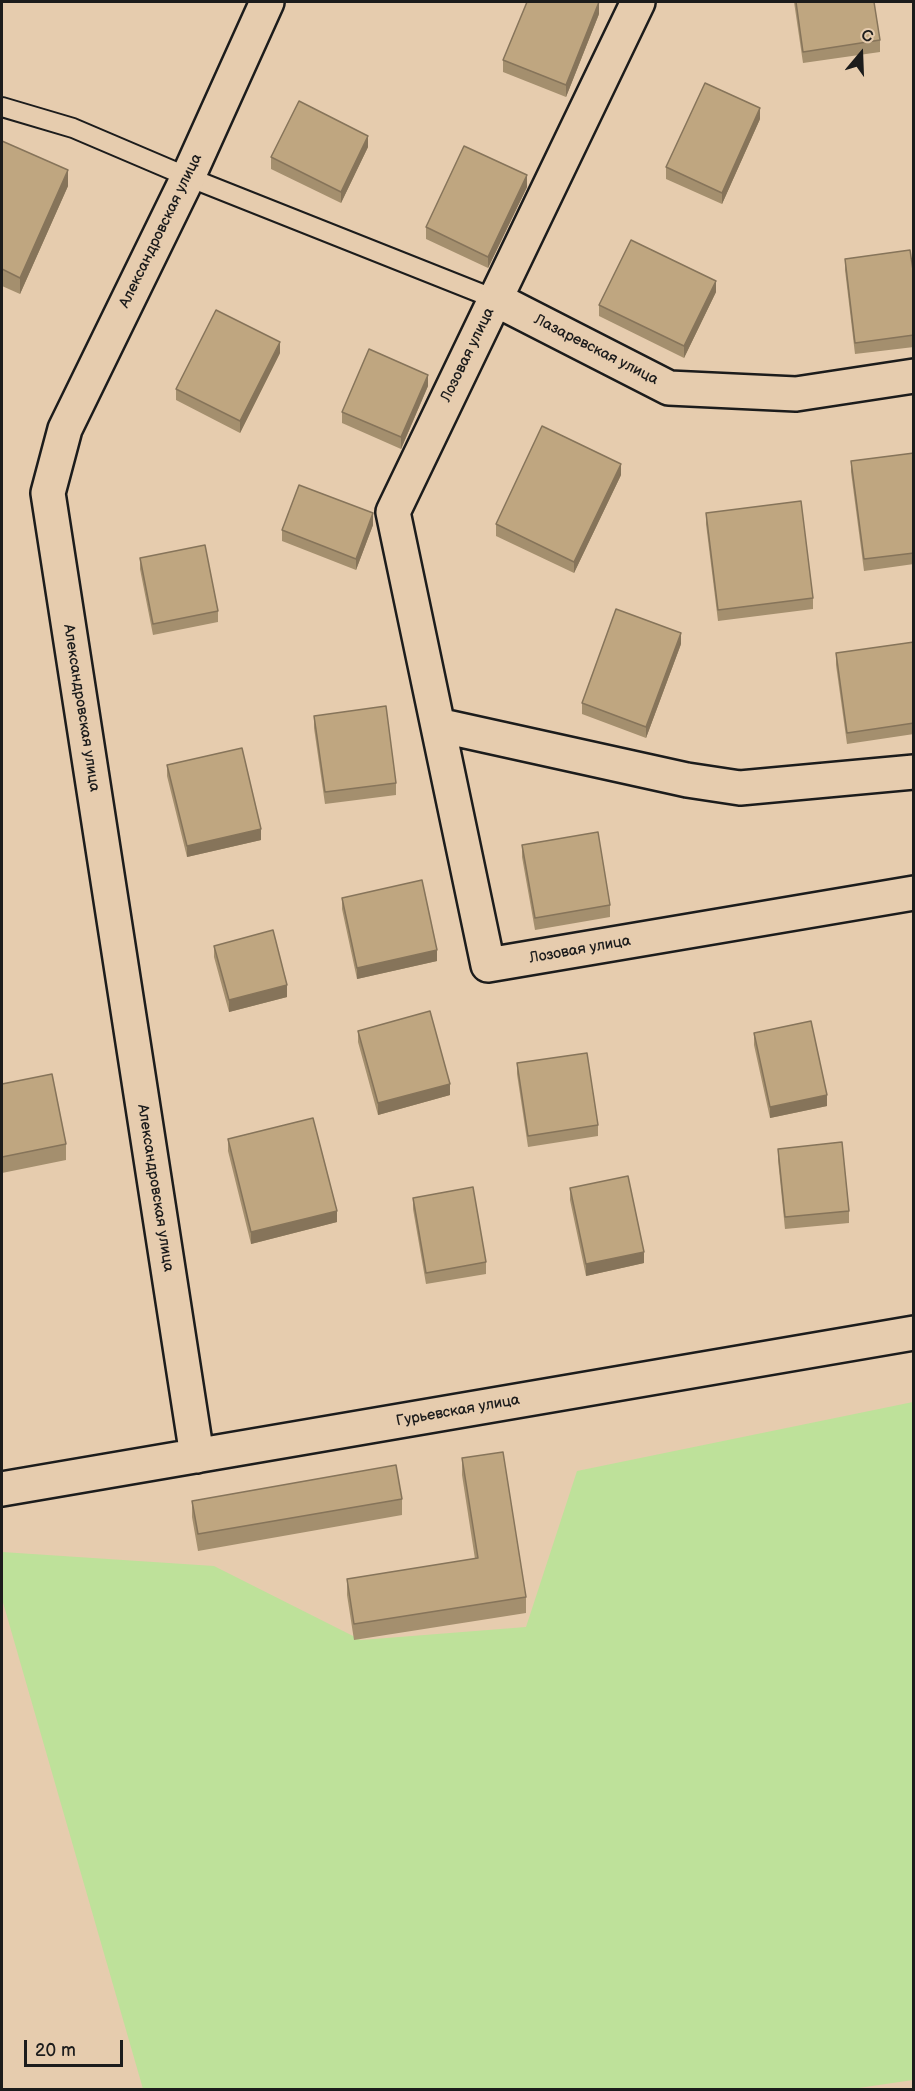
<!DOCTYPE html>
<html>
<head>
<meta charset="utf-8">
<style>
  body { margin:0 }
  #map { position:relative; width:915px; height:2091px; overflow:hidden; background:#e6ccae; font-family:"Balsamiq Sans",sans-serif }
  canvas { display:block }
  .frame { position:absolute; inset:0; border:3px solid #1c1c1c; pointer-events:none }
  .north { position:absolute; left:831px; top:24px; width:60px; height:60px; -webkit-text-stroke:4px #e6ccae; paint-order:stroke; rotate:19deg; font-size:16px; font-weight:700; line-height:24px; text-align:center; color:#1c1c1c }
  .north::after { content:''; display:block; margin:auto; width:21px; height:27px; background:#1c1c1c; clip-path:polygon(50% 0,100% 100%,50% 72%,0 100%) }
  .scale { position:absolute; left:24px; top:2040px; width:99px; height:27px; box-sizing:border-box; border:3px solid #1c1c1c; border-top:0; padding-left:8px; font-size:18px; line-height:21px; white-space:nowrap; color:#1c1c1c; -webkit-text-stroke:4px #e6ccae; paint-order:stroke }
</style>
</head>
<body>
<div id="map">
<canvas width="915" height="2091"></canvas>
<div class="frame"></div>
<div class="north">С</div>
<div class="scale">20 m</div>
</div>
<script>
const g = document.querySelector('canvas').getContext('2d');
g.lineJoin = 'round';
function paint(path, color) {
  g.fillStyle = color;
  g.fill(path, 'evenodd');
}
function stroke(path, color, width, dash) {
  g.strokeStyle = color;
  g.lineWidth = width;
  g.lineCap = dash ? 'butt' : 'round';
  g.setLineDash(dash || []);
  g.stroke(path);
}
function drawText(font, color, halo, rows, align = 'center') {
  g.font = font + ' "Balsamiq Sans",sans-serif';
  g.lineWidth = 4.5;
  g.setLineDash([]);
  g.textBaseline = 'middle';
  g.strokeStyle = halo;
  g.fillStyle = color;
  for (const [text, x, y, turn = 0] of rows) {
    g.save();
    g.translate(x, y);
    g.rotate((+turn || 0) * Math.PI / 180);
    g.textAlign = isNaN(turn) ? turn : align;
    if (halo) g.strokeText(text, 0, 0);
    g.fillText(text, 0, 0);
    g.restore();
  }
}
paint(new Path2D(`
  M913,1402V2080L845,2090L143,2089L2,1599V1552L214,1566L361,1640L526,1627L577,1471Z`), '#bee19a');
const lane = new Path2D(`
  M2,107L73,128L188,177L495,299`);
const street = new Path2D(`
  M638,2L393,512L488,965L914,893
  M495,299L669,388L796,394L914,376
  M438,725L687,780L740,788L914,772
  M197,1456L48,493L65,429L188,177L267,2
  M2,1489L914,1333`);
stroke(lane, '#1c1c1c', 22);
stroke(street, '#1c1c1c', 38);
stroke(lane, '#e6ccae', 18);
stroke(street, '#e6ccae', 33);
paint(new Path2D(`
  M794,2H874L880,40V52L803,63Z
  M599,14L566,97L503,72V60Z
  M760,119L722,204L666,179V167Z
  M2,141L68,186L20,294L2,286Z
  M368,147L341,203L271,169V157Z
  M527,187L488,268L426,239V227Z
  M845,259L914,277V347L855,354L845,270Z
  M716,292L684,358L599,316V305Z
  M280,353L240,433L176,400V389Z
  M428,386L401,449L342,423V412Z
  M914,453V564L864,571L851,472V461Z
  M621,475L574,573L496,536V524Z
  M706,513L813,598V609L718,621L706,524Z
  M373,525L356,570L282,541V530Z
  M140,558L218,611V622L153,635L140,569Z
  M914,642V734L847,744L836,665V653Z
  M681,644L646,738L582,714V703Z
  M314,716L396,783V795L325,804L314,728Z
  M167,765L261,840L187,857L167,776Z
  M522,845L610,905V917L535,930L522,857Z
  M342,898L437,961L357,979L342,909Z
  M214,946L287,997L229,1012L214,957Z
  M358,1031L450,1095L378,1115L358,1042Z
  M754,1033L827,1106L770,1118L754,1045Z
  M517,1063L598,1125V1136L528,1147L517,1074Z
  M2,1084L66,1144V1160L2,1173Z
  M228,1139L337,1222L251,1244L228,1151Z
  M778,1149L849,1211V1223L785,1229L778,1160Z
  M570,1188L644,1263L586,1276L570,1200Z
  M413,1198L486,1262V1274L426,1284L413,1209Z
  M462,1458L526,1597V1613L354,1640L347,1595V1579L475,1559L462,1475Z
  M402,1499V1515L198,1551L192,1517V1501Z`), '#a48f6e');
paint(new Path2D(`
  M599,2V14L566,97V85Z
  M760,108V119L722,204V193Z
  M368,136V147L341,203V192Z
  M68,170V186L20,294V278Z
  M527,175V187L488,268V257Z
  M716,281V292L684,358V346Z
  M280,342V353L240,433V421Z
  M428,375V386L401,449V437Z
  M621,464V475L574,573V562Z
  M373,513V525L356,570V559Z
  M681,633V644L646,738V727Z
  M261,829V840L187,857V846Z
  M437,950V961L357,979V968Z
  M287,985V997L229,1012V1000Z
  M450,1084V1095L378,1115V1103Z
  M827,1095V1106L770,1118V1107Z
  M337,1211V1222L251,1244V1232Z
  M644,1252V1263L586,1276V1264Z`), '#86745a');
const building = new Path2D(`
  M527,2H599L566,85L503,60Z
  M796,2H874L880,40L803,52Z
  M705,83L760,108L722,193L666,167Z
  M299,101L368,136L341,192L271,157Z
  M2,141L68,170L20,278L2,269Z
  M464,146L527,175L488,257L426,227Z
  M631,240L716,281L684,346L599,305Z
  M910,250L914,277V335L855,343L845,259Z
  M216,310L280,342L240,421L176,389Z
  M369,349L428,375L401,437L342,412Z
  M542,426L621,464L574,562L496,524Z
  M914,453V553L864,559L851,461Z
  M299,485L373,513L356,559L282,530Z
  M801,501L813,598L718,610L706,513Z
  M205,545L218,611L153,624L140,558Z
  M616,609L681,633L646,727L582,703Z
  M914,642V723L847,733L836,653Z
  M386,706L396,783L325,792L314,716Z
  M242,748L261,829L187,846L167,765Z
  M598,832L610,905L535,918L522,845Z
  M422,880L437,950L357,968L342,898Z
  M273,930L287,985L229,1000L214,946Z
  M430,1011L450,1084L378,1103L358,1031Z
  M811,1021L827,1095L770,1107L754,1033Z
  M587,1053L598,1125L528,1136L517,1063Z
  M52,1074L66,1144L2,1157V1084Z
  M313,1118L337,1211L251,1232L228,1139Z
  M842,1142L849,1211L785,1217L778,1149Z
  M628,1176L644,1252L586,1264L570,1188Z
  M473,1187L486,1262L426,1273L413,1198Z
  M503,1452L526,1597L354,1624L347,1579L478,1558L462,1458Z
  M396,1465L402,1499L198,1534L192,1501Z`);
paint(building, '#bfa680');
stroke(building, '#86745a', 1.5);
drawText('15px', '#1c1c1c', '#e6ccae', [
  ["Александровская улица",161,231,-64],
  ["Лазаревская улица",596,350,27],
  ["Лозовая улица",468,355,-64],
  ["Александровская улица",81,708,81],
  ["Лозовая улица",580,950,-10],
  ["Александровская улица",155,1188,81],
  ["Гурьевская улица",458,1411,-10]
]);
</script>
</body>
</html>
